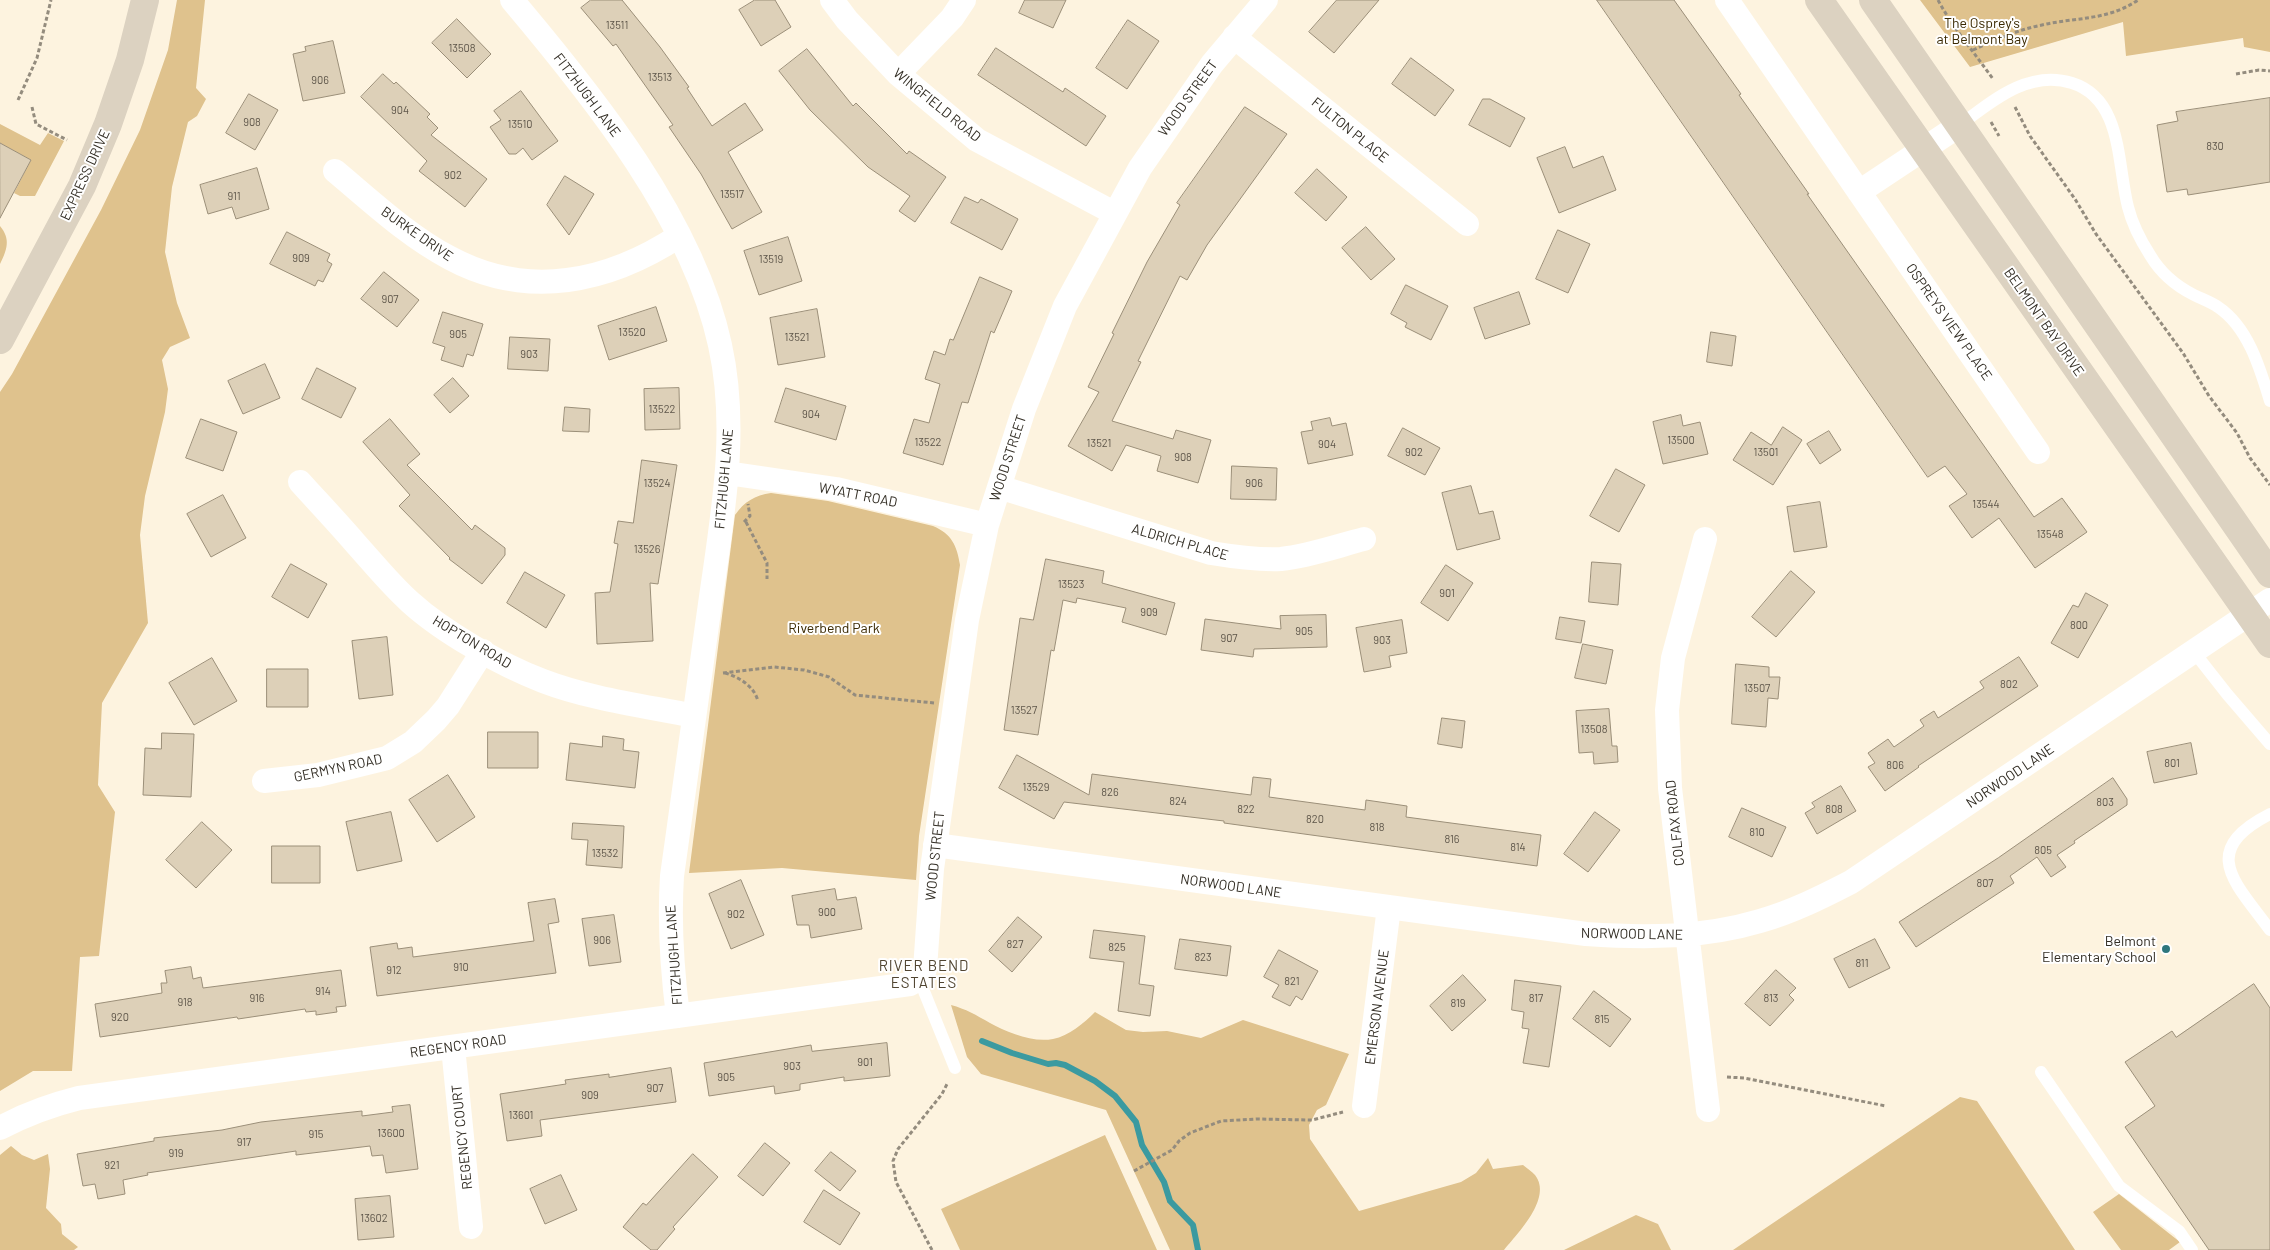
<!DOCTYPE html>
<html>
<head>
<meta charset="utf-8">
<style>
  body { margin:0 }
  canvas { display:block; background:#fdf3df }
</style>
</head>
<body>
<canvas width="2270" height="1250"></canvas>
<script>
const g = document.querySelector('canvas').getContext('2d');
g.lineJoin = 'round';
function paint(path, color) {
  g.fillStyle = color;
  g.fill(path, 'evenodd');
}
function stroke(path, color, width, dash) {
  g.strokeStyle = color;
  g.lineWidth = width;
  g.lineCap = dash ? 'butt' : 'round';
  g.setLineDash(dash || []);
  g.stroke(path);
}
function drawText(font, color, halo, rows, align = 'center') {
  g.font = font + ' Barlow,sans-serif';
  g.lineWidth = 4;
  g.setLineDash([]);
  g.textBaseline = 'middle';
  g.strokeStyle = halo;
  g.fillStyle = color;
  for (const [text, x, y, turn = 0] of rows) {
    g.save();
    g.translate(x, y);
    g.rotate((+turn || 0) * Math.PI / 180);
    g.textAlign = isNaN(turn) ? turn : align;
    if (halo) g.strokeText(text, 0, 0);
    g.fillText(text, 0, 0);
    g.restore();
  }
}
paint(new Path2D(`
  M177,0H205L196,88L206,99L197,116L188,122L172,187L165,252L177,303L190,338L170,347L162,360L168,389L165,412L145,496L140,535L148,623L102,703L98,785L115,812L99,956L80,957L72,1071H33L0,1091V392L12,374L101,210L140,130L168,50Z
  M1920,0H2270V52L2244,47L2243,38L2126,56L2123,22L1970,67Z
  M0,124L40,145L48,133L64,141L35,196H20L14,193L31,160L0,143Z
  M0,226C11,239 7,250 0,264Z
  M771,493L828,501L933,526C952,534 957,546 960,565L919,836L916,880L782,868L689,873L735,515C744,502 755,495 771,493Z
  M951,1005C966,1009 976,1015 990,1023C1007,1032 1032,1043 1053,1039C1069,1036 1084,1023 1095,1012L1126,1030L1143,1032L1167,1031L1201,1038L1243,1020L1349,1054L1326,1105L1317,1110L1309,1125L1310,1139L1359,1211L1461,1182L1476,1173L1488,1158L1493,1169L1523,1165C1527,1168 1532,1172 1535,1175C1553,1198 1517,1234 1504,1250H1170L1106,1110L981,1074L967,1057Z
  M1960,1097L1977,1101L2075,1250H1733Z
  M1105,1135L1157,1250H960L941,1209Z
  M11,1146L22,1155L34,1160L48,1154L50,1169L46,1208L61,1224L62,1234L78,1247L74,1250H0V1155Z
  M2119,1194L2180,1242L2169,1250H2121L2093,1212Z
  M1636,1215L1658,1224L1671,1250H1564Z`), '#dfc28d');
stroke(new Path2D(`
  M982,1041L1012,1053L1048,1064L1056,1063L1065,1065L1095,1081L1115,1096L1136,1122L1142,1145L1164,1182L1170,1201L1193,1225L1198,1250`), '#3b9aa0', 6);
const building = new Path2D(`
  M591,0H622L660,47L689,87L687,88L712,126L745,103L763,130L728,152L762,212L732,229L701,174L669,127L673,125L616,44L613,46L581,8Z
  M755,0H775L791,27L761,46L739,10Z
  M1025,0H1066L1053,28L1019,13Z
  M1337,0H1379L1334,53L1309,32Z
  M1597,0H1674L1741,94L1739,95L1809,194H1807L2034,517L2062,498L2087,532L2035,568L1999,518L1972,538L1949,506L1967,494L1945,466L1928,477Z
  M457,19L491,54L467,78L432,43Z
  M1128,20L1159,41L1127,89L1096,68Z
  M333,41L345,93L303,101L293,54L306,51L305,47Z
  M996,48L1063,92L1065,88L1106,116L1086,146L978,75Z
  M807,49L853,106L856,103L907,154L909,151L946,177L915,222L899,211L910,196L868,167L810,110L779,71Z
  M1411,58L1454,90L1435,116L1392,84Z
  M383,74L394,84L396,82L430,114L427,117L438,128L431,135L487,179L465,207L419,171L427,161L361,97Z
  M521,91L558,141L532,160L523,148L516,154H509L490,127L501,120L494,111Z
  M249,94L278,110L255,150L226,133Z
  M2270,98V182L2188,195L2187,189L2167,192L2157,125L2178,121L2176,112Z
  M1483,99H1490L1525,118L1510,147L1469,125Z
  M1245,107L1287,134L1207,245L1187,280L1180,276L1138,361L1141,362L1112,421L1173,439L1176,430L1211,440L1198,483L1157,471L1161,456L1126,445L1112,471L1068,446L1099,392L1088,387L1114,334L1112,333L1147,262L1180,205L1177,203Z
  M0,143L31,160L0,218Z
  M1565,147L1573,168L1603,156L1616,190L1559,213L1537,158Z
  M257,168L269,209L236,219L232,207L208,214L200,185Z
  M1317,169L1347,197L1326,221L1295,193Z
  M565,176L594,194L569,235L547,205Z
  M965,197L978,203L981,199L1018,219L1002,250L951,223Z
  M1366,227L1395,259L1371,280L1342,248Z
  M1558,230L1590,244L1568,293L1536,279Z
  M287,232L330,254L327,261L332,264L323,282L318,280L315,286L270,264Z
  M788,237L802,281L759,295L744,251Z
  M384,272L419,300L397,327L361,299Z
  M980,277L1012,291L994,333L991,331L968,403L962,402L943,465L903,453L914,419L929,423L940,384L925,379L934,351L945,355L950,339L953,340Z
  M1406,285L1448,306L1431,340L1405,327L1407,323L1391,314Z
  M1519,292L1530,324L1485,339L1474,308Z
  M656,307L667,341L609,360L598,326Z
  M817,309L825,357L778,365L770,318Z
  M443,312L483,324L473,356L467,354L463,367L441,360L445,347L433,343Z
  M1711,332L1736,336L1732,366L1707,362Z
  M510,337L550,339L548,371L508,369Z
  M265,364L280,398L243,414L228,381Z
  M317,368L356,388L341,418L302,399Z
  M453,378L469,396L450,413L434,395Z
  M679,388L680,429L645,430L644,389Z
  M786,388L846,406L836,440L775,422Z
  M565,407L590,409L589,432L563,431Z
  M1681,415L1683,426L1700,422L1708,454L1663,464L1653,422Z
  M1330,418L1332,426L1346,423L1353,455L1308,464L1301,432L1313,430L1311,422Z
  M201,419L237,432L223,471L186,458Z
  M390,419L420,454L407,465L472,530L475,525L505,548V555L482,584L449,559L450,558L399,506L410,495L363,442Z
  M1783,427L1802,440L1773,485L1733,460L1751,432L1771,445Z
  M1403,428L1440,448L1425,475L1388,456Z
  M1829,431L1841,450L1820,464L1807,444Z
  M642,460L677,465L658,584L650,583L653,641L597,644L595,593L610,592L618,544L614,543L618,521L633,523Z
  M1232,466L1277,468L1276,500L1231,499Z
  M1616,469L1645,485L1619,532L1590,516Z
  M1471,486L1479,514L1493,511L1500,539L1457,550L1442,493Z
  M223,495L246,538L211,557L187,514Z
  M1820,502L1827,547L1794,552L1787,507Z
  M1046,559L1104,571L1102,583L1175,603L1166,635L1122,622L1126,608L1077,598L1076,603L1063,600L1054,651L1051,650L1038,735L1004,730L1020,618L1033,620Z
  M1592,562L1621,564L1618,605L1589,602Z
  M291,564L327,584L308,618L272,597Z
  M1446,565L1473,583L1448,621L1421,603Z
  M1791,571L1815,592L1776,637L1752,617Z
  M525,572L565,595L546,628L507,603Z
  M2086,593L2108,605L2078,658L2051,643L2073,605L2078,607Z
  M1326,615L1327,647L1254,649L1253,657L1201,650L1205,619L1281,629L1280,616Z
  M1560,617L1585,621L1581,643L1556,639Z
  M1402,620L1407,653L1389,656L1391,667L1364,672L1356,628Z
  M387,637L393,695L359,699L352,641Z
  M1583,644L1613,650L1606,684L1575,678Z
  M2019,657L2038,686L1918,766L1919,767L1885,791L1868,767L1875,763L1868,753L1888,739L1894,747L1924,726L1920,720L1934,711L1938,718L1984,688L1980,682Z
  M212,658L237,701L194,725L169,683Z
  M1736,664L1769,667V677H1780L1778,699L1768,698L1766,727L1732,724Z
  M267,669H308V707H267Z
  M1609,709L1612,746H1617L1618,762L1594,764L1593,752L1579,753L1576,711Z
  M1442,718L1465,721L1462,748L1438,744Z
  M488,732H538V768H488Z
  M162,733L194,734L191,797L143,795L145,748L161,749Z
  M603,736L624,739L623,750L639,752L635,788L566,780L570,743L602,747Z
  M2191,743L2197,774L2154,783L2147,752Z
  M1017,755L1089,795L1092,774L1251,795L1253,777L1271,779L1269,797L1365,810L1366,800L1407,806L1406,817L1541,835L1537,866L1224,823V821L1064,802L1054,819L999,788Z
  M448,775L475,817L437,842L409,800Z
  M2113,778L2127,799V805L2074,841L2075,843L2057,855L2066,867L2051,877L2037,857L2010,876L2014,883L1916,947L1899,922L1998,858Z
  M1841,786L1856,811L1817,834L1805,813L1815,807L1812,803Z
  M1742,808L1786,827L1772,857L1729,837Z
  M391,812L402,861L357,871L346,822Z
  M1595,812L1620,830L1588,872L1564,854Z
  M202,822L232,850L196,888L166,860Z
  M573,823L624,826L622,868L586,865L588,840L572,839Z
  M272,846H320V883H272Z
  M741,880L764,935L731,949L709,894Z
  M835,889L837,900L856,897L862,929L811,938L809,925H797L792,896Z
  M555,899L559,922L548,924L556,973L377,996L370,947L397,943L398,949L412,947L413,957L534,941L528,903Z
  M614,915L621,962L589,966L582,919Z
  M1018,917L1042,937L1012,972L989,951Z
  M1094,930L1145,936L1139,984L1154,986L1150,1016L1118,1011L1124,962L1090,958Z
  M1180,939L1231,946L1227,976L1175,969Z
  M1875,939L1890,968L1849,988L1834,959Z
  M1279,950L1318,971L1302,1000L1296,996L1290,1006L1272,997L1279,985L1264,977Z
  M191,967L193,979L201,977L203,988L341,970L346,1006L336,1007L337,1012L316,1015V1011L306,1012L305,1009L238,1019L237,1017L100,1037L95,1004L162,993L161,983H167L165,971Z
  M1776,970L1796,988L1789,995L1794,1000L1770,1026L1745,1004Z
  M1463,975L1486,1000L1452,1031L1430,1006Z
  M1515,980L1561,986L1549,1067L1523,1063L1529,1029L1522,1028L1524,1012L1512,1010Z
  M2254,984L2270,1008V1250H2209L2125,1127L2155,1106L2125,1062L2172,1031L2176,1037Z
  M1594,991L1631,1019L1610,1047L1573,1019Z
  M887,1043L890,1076L844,1081V1077L800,1084V1090L775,1094L774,1086L709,1096L704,1063L811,1045L812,1051Z
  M671,1068L676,1102L540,1120L542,1136L507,1141L500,1094L566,1084L565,1080L609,1074V1077Z
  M410,1105L418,1169L386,1173L383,1155L372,1156L370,1146L296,1155V1151L147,1173L148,1175L123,1180L125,1194L98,1199L95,1184L83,1186L77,1154L154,1141V1138L222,1130L261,1122L362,1111V1116L393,1112L392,1107Z
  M765,1143L790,1163L763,1196L738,1176Z
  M831,1152L856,1171L840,1191L815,1171Z
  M693,1154L718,1177L673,1227L675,1229L657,1250H651L623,1227L643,1203L646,1205Z
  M561,1175L577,1210L545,1224L530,1189Z
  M824,1190L860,1213L840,1245L804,1222Z
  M390,1196L394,1237L358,1240L355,1199Z`);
paint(building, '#ddd0b8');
stroke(building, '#9b8f79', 1);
stroke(new Path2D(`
  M1938,0C1953,28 1974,52 1993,79
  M1973,50C1995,40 2017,30 2042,25C2076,17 2107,21 2138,0
  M2236,74L2259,70L2270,71
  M18,100L37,58L51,0
  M32,107L36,124L67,140
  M2015,107L2030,136L2075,199L2096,234L2183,353L2209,396L2237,433L2250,458L2270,485
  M1991,122L1999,136
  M744,522L750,516L748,504
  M746,522L767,563V579
  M723,673L774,667L804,670L829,677L855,695L934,703
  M725,673C739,677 754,686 758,701
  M1727,1077L1744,1078L1886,1106
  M1134,1171L1172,1150L1179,1141L1190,1133L1221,1121L1256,1119L1312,1120L1343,1112
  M932,1250L896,1182L893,1161L898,1149L942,1094L948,1082`), '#948c7e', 3, [4, 2.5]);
stroke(new Path2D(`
  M1960,125C1992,101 2029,69 2072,83C2123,99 2117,165 2128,207C2132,223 2141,241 2150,255C2160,272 2176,286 2194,295C2202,299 2211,302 2218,307C2248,327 2260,368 2270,401
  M2194,652L2227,694L2270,744
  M2270,814C2197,851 2236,883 2270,930
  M919,979L955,1068
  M2041,1072L2119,1186L2179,1231L2192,1250`), '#fff', 12);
stroke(new Path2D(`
  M512,0C593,96 693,220 720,345C739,431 722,518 710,604C697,694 685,785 672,876C669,923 672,969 678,1016
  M832,0L847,20L898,74L977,140L1114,213
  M1727,0L2038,452
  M1234,37L1467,224
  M898,74L952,18L964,0
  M335,171C371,201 408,236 450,258C528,300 609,282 679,236
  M1859,192L1960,125
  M727,473L836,489L987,525
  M300,482C319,503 338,523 356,544C374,564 390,584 410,602C443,632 501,665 543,681C590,699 645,706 694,716
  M999,487L1211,553C1235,557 1258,560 1281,559C1309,556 1337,546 1364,539
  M1705,539L1673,658L1667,710L1670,788L1708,1110
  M264,781L318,775L387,758L413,742L436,720L448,706L483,651
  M935,845L1586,934C1645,938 1703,938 1760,921C1792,912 1822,897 1851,882L2270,600
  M453,1047L471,1227
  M1364,1106L1389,907
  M0,1128C26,1114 51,1105 79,1098L910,984L919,979L925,969L932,869L967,620L987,525L1024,409L1065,306L1140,168L1212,64L1266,0`), '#fff', 24);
stroke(new Path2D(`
  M1819,0L2270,644
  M1873,0L2270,574
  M0,340L82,186L108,124L130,60L145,0`), '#dcd2c1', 28);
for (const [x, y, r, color] of [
  [2166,949,5,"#2e777d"]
]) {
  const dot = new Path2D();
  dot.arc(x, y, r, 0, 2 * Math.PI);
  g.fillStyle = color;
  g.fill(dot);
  stroke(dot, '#fff', 2);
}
drawText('11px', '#5e564a', null, [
  ["13511",617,25],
  ["13508",462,48],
  ["13513",660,77],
  ["906",320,80],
  ["904",400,110],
  ["908",252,122],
  ["13510",520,124],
  ["830",2215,146],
  ["902",453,175],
  ["13517",732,194],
  ["911",234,196],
  ["909",301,258],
  ["13519",771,259],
  ["907",390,299],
  ["13520",632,332],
  ["905",458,334],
  ["13521",797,337],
  ["903",529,354],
  ["13522",662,409],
  ["904",811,414],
  ["13500",1681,440],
  ["13522",928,442],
  ["13521",1099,443],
  ["904",1327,444],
  ["902",1414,452],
  ["13501",1766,452],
  ["908",1183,457],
  ["13524",657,483],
  ["906",1254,483],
  ["13544",1986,504],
  ["13548",2050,534],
  ["13526",647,549],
  ["13523",1071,584],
  ["901",1447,593],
  ["909",1149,612],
  ["800",2079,625],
  ["905",1304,631],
  ["907",1229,638],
  ["903",1382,640],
  ["802",2009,684],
  ["13507",1757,688],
  ["13527",1024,710],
  ["13508",1594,729],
  ["801",2172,763],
  ["806",1895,765],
  ["13529",1036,787],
  ["826",1110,792],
  ["824",1178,801],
  ["803",2105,802],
  ["822",1246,809],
  ["808",1834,809],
  ["820",1315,819],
  ["818",1377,827],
  ["810",1757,832],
  ["816",1452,839],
  ["814",1518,847],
  ["805",2043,850],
  ["13532",605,853],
  ["807",1985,883],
  ["900",827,912],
  ["902",736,914],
  ["906",602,940],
  ["827",1015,944],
  ["825",1117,947],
  ["823",1203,957],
  ["811",1862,963],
  ["910",461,967],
  ["912",394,970],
  ["821",1292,981],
  ["914",323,991],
  ["916",257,998],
  ["817",1536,998],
  ["813",1771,998],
  ["918",185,1002],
  ["819",1458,1003],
  ["920",120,1017],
  ["815",1602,1019],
  ["901",865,1062],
  ["903",792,1066],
  ["905",726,1077],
  ["907",655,1088],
  ["909",590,1095],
  ["13601",521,1115],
  ["13600",391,1133],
  ["915",316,1134],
  ["917",244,1142],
  ["919",176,1153],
  ["921",112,1165],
  ["13602",374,1218]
]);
drawText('14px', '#3a2902', '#fff', [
  ["The Osprey's",1982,23],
  ["at Belmont Bay",1982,39],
  ["Riverbend Park",834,628]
]);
drawText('14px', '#332e25', '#fff', [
  ["FITZHUGH LANE",587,95,53],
  ["WOOD STREET",1188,98,-54],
  ["WINGFIELD ROAD",937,105,39],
  ["FULTON PLACE",1350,130,39],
  ["EXPRESS DRIVE",85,175,-65],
  ["BURKE DRIVE",417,234,35],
  ["OSPREYS VIEW PLACE",1949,322,55],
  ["BELMONT BAY DRIVE",2044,322,55],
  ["WOOD STREET",1008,458,-72],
  ["FITZHUGH LANE",724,479,-85],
  ["WYATT ROAD",858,495,11],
  ["ALDRICH PLACE",1180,542,16],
  ["HOPTON ROAD",472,642,31],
  ["GERMYN ROAD",338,768,-12],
  ["NORWOOD LANE",2010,776,-34],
  ["COLFAX ROAD",1675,823,-96],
  ["WOOD STREET",935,856,-84],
  ["NORWOOD LANE",1231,886,8],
  ["NORWOOD LANE",1632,934,1],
  ["FITZHUGH LANE",674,955,-94],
  ["EMERSON AVENUE",1377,1007,-83],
  ["REGENCY ROAD",458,1046,-8],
  ["REGENCY COURT",462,1137,-96]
]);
drawText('14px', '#332e25', '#fff', [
  ["Belmont",2156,941],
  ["Elementary School",2156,957]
], 'right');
g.letterSpacing = '1px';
drawText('15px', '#514531', '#fff', [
  ["RIVER BEND",924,966],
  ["ESTATES",924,983]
]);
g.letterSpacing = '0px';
</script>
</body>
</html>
